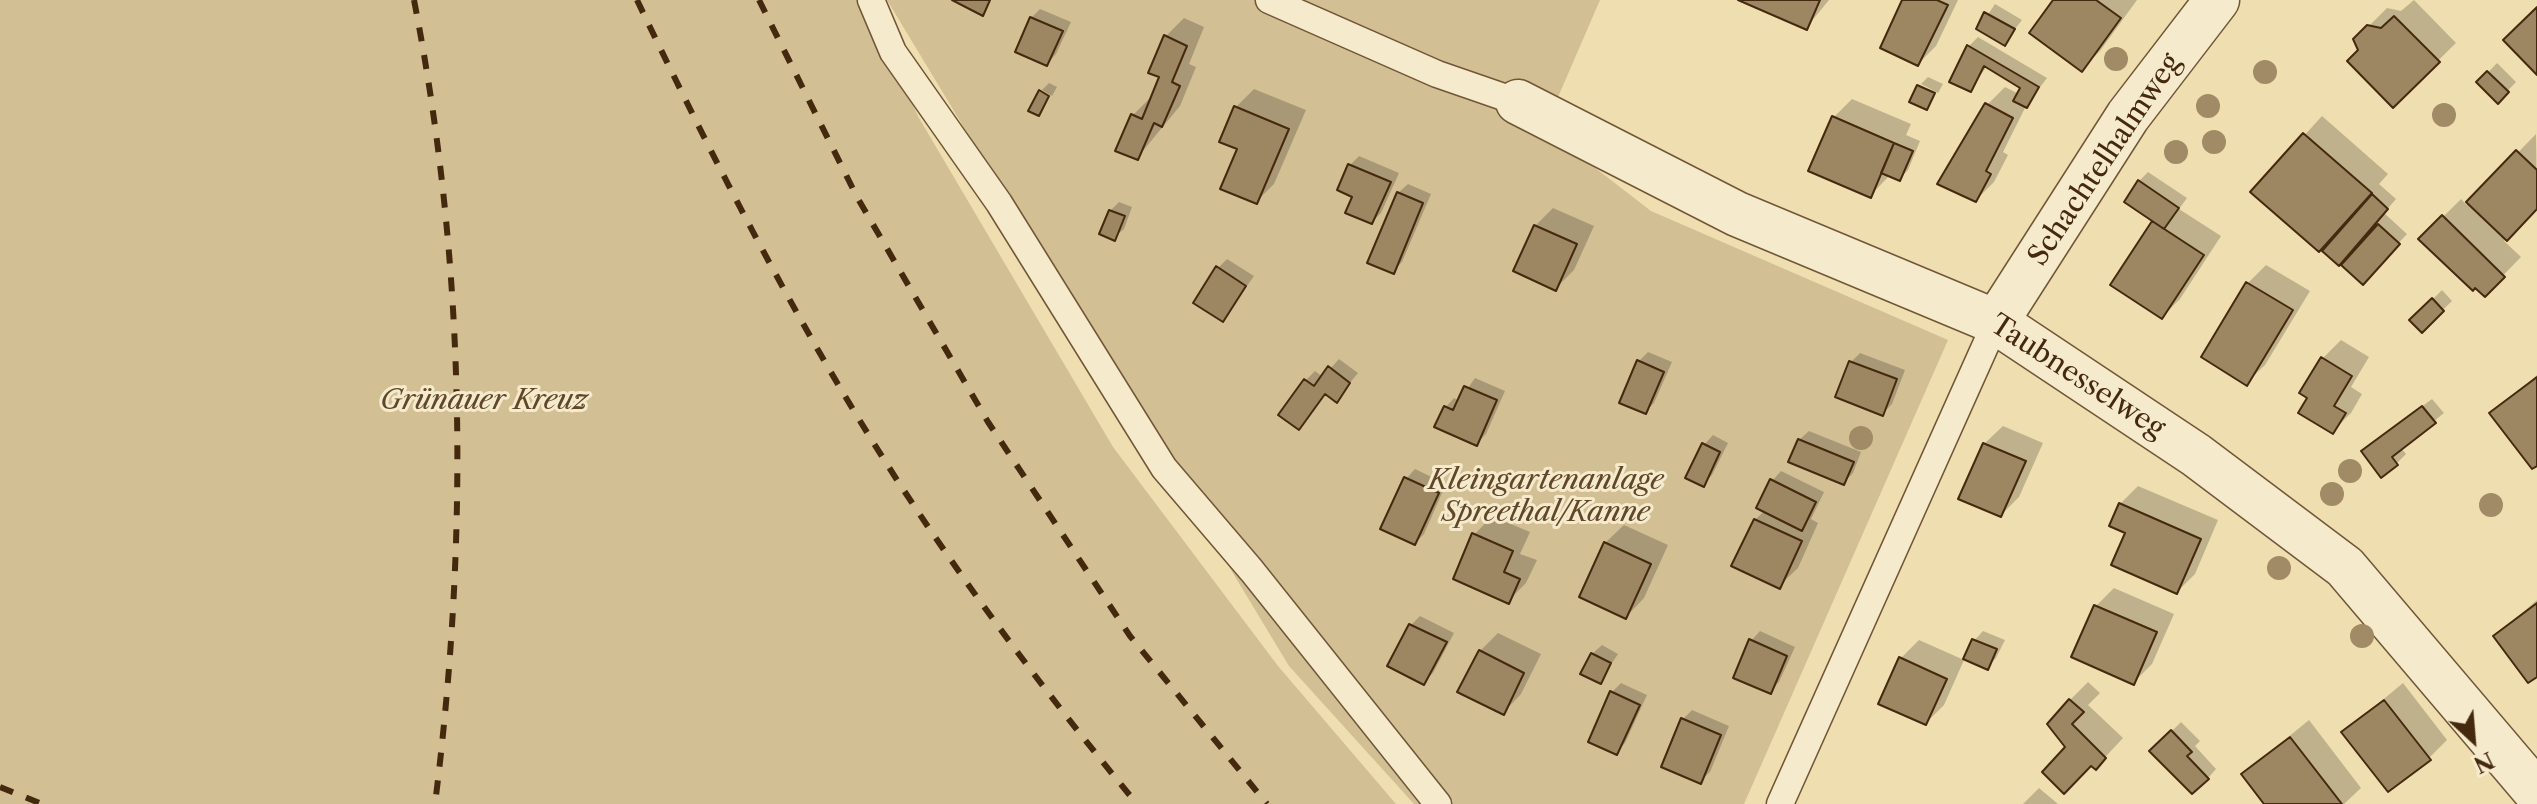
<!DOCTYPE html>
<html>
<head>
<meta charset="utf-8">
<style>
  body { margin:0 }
  #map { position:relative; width:2537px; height:804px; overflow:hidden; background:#efdeaf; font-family:"Libre Caslon Text",serif }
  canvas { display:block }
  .north { position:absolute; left:2433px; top:700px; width:80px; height:80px; -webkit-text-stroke:6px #f5eacb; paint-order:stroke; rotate:154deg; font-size:22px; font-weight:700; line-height:32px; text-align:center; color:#45290f }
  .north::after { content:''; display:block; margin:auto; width:28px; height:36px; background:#45290f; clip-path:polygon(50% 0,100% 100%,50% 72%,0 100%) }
</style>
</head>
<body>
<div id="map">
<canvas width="2537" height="804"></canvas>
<div class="north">N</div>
</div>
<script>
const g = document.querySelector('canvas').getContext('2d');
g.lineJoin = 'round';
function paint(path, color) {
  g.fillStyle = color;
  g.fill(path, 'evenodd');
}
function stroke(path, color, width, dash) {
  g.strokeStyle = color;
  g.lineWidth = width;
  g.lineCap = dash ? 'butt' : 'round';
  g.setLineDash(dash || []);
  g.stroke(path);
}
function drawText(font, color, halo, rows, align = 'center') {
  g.font = font + ' "Libre Caslon Text",serif';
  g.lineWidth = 6;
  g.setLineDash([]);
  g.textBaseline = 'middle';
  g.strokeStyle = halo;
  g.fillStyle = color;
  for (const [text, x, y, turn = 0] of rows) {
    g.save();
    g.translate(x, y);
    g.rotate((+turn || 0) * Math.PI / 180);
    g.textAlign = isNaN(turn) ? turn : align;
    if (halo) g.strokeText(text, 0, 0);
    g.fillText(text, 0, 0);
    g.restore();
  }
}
paint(new Path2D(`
  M0,0H862L919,118L1113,447L1278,666L1396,804H0Z
  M887,0H1600L1555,104L1510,102L1651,211L1948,340L1744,804H1414L1289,666Z`), '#d2bf94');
paint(new Path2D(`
  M1743,0H1829L1806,28Z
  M1905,0H1958L1936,46L1918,64Z
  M2055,0H2137L2100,51L2082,69Z
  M2414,0L2456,43L2393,105L2356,39L2387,8L2401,11Z
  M1995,4L2022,20L2004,43L1979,28Z
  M1040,9L1071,22L1056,54L1047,64L1031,18Z
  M1184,18L1204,27L1189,64L1196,67L1180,106L1137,158L1118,150L1133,115L1151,97L1161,76L1166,36Z
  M1978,37L2047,78L2026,106L2003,152L2008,155L1994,182L1976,200L1987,105L2005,87L2019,94L2023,87L1987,66L1971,89L1969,46Z
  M2497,63L2516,82L2498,101L2479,82Z
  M1928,77L1943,84L1938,93L1921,84Z
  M1049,83L1057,87L1052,96L1042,90Z
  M1254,89L1306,110L1274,184L1256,202L1239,148L1236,107Z
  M1852,99L1911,124L1906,135L1920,141L1908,170L1899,179L1890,175L1870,196L1811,170L1834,117Z
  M2322,116L2388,174L2379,184L2396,199L2384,213L2407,234L2362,282L2325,251L2341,232L2339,230L2253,192Z
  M2536,134L2537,207L2504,241L2521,257L2485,294L2421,239L2461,199L2467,205Z
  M1359,156L1399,173L1381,213L1372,222L1355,196L1350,165Z
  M2148,172L2187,198L2179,209L2221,236L2180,299L2162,317L2113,284L2155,220L2139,181Z
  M1408,184L1431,194L1402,262L1393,271L1398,193Z
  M1119,202L1132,207L1124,229L1114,238L1110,211Z
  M1553,208L1594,226L1574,270L1556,288L1535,226Z
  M1227,259L1254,276L1223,320L1218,268Z
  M2266,265L2310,291L2265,365L2246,383L2248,283Z
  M2442,290L2452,301L2422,330L2412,320Z
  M2341,340L2369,357L2351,387L2362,394L2351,413L2333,431L2310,398L2323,358Z
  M1648,352L1672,362L1654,403L1645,412L1639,361Z
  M1860,353L1905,370L1892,404L1883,413L1851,362Z
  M1339,359L1358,373L1336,400L1326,393L1299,427L1306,380L1315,371L1323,377Z
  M2537,375V463L2492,414Z
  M1475,378L1505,391L1486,434L1476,444L1445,408L1454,398L1459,401Z
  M2432,399L2444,413L2401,448L2406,454L2397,463L2373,443Z
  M2003,426L2043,443L2019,497L2001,515L1984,444Z
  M1809,431L1861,452L1853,473L1844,482L1799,440Z
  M1713,435L1728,443L1712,475L1703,484L1704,445Z
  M1415,469L1446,484L1424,534L1415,543L1406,479Z
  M1781,471L1824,492L1811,519L1818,523L1798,568L1779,586L1755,520L1765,510L1772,481Z
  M2138,486L2218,520L2195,574L2177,592L2128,532L2120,504Z
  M1492,516L1530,532L1520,554L1537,560L1526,583L1508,601L1474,535Z
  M1624,525L1668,545L1644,598L1626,617L1605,543Z
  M2114,588L2174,614L2152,664L2134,682L2096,606Z
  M2537,600V674L2495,636Z
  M1420,616L1454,633L1433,673L1423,682L1411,625Z
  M1760,631L1795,647L1779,682L1770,691L1751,641Z
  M1983,631L2005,640L1996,658L1987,667L1974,641Z
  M1498,633L1541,654L1521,694L1503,713L1480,651Z
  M1919,640L1964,660L1944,705L1926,723L1901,658Z
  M1602,645L1618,654L1600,681L1592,654Z
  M2088,682L2100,693L2088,705L2123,738L2096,767L2067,747L2070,700Z
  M1621,683L1647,695L1625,743L1616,752L1612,692Z
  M2403,683L2447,740L2429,758L2344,732Z
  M1692,710L1729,726L1710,772L1700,781L1683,719Z
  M2309,720L2361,788L2344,804H2266L2243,774Z
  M2181,722L2200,741L2195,746L2216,769L2208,778L2152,751Z
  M2039,788L2058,804H2023Z`), '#0003');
const building = new Path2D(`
  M952,0H990L983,16Z
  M1738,0H1820L1807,30Z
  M1902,0H1937L1948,5L1918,66L1880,48Z
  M2053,0H2096L2121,18L2082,72L2029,33Z
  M2537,7V75L2503,40Z
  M1984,12L2015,29L2005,46L1976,29Z
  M2394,16L2440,62L2393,108L2347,61L2358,50L2353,39L2367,25L2381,28Z
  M1030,17L1063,31L1047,66L1015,52Z
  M1164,35L1187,46L1172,82L1180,86L1162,127L1154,123L1138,160L1115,151L1131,114L1142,119L1159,77L1148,73Z
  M1967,45L2039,87L2027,108L2013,101L2020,88L1984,66L1971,92L1949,82Z
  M2487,71L2509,92L2498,104L2476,82Z
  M1917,85L1935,93L1927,110L1909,102Z
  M1039,90L1049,96L1039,116L1028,111Z
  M1985,103L2013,118L1986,171L1991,174L1976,202L1937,184Z
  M1234,106L1289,129L1257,204L1220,189L1237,149L1219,142Z
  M1832,116L1894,143L1871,198L1808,171Z
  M2303,133L2372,193L2319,252L2250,192Z
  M1894,143L1913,151L1900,181L1881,173Z
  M2516,150L2537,170V209L2507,241L2466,202Z
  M1348,164L1391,182L1372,224L1345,213L1352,197L1337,190Z
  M2138,180L2179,208L2164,229L2124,202Z
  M1397,192L1423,203L1394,274L1367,263Z
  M2372,194L2388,209L2339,266L2322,251Z
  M1109,210L1125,216L1115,241L1099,234Z
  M2442,215L2505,277L2485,297L2475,288L2473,291L2418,239Z
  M2152,221L2204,255L2162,319L2110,285Z
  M2378,224L2400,244L2363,285L2341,265Z
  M1534,225L1577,244L1556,291L1513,271Z
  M1216,266L1246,286L1223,322L1193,303Z
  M2246,282L2293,310L2247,386L2201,357Z
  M2432,298L2444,311L2422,333L2409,320Z
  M2321,357L2352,376L2334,406L2346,413L2333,434L2298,413L2307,398L2299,393Z
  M1637,360L1664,372L1646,414L1619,403Z
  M1849,361L1897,379L1883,416L1835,397Z
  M1328,366L1350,383L1337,403L1325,394L1299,430L1278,415L1304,379L1314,386Z
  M2537,377V466L2532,469L2489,413Z
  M1464,386L1497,400L1477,446L1434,427L1444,406L1453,410Z
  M2422,406L2436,423L2392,457L2398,465L2381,478L2361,451Z
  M1798,439L1854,462L1844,485L1788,462Z
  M1702,443L1720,452L1704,487L1685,478Z
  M1983,443L2026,461L2001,517L1958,499Z
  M1404,477L1439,493L1415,545L1380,529Z
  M1770,479L1816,502L1802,531L1756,508Z
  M2119,503L2201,539L2177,594L2111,565L2125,533L2109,526Z
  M1754,519L1802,541L1780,589L1731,566Z
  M1472,533L1513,551L1504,572L1520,579L1509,604L1453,579Z
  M1604,542L1651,564L1626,619L1579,597Z
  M2537,603V677L2528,683L2493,636Z
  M2094,605L2157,632L2134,685L2071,657Z
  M1409,624L1447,642L1424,685L1387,666Z
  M1749,639L1787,656L1771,694L1733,678Z
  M1972,639L1997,649L1988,670L1963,659Z
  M1479,650L1524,673L1504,715L1457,692Z
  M1591,653L1611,663L1601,684L1580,674Z
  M1899,657L1947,679L1926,725L1878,704Z
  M1610,691L1640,705L1617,755L1588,742Z
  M2069,699L2084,712L2072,724L2106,758L2096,770L2091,766L2064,794L2042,772L2065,747L2047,724Z
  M2384,700L2431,760L2388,792L2341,732Z
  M1681,718L1721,735L1701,784L1661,767Z
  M2171,730L2192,752L2187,756L2209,779L2192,794L2149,751Z
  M2290,737L2342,804H2264L2241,774Z`);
paint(building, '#9d8762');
stroke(building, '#45290f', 2);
const service = new Path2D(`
  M871,0L893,52L999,203L1164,468L1252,571L1438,804
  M1269,0L1437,74L1518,102
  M1780,804L1996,322`);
const minor = new Path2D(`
  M1518,102L1737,214L1996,322L2196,455L2345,567L2537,793
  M1996,322L2128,116L2217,0`);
stroke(service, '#705637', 29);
stroke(minor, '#705637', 47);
stroke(service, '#f5eacb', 26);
stroke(minor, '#f5eacb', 44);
stroke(new Path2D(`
  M414,0C466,266 469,535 435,804
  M637,0C716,165 800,330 899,483C972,595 1052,701 1137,804
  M759,0L857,197L988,422L1130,636L1267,804
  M0,787L42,804`), '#45290f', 6, [14, 14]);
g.fillStyle = '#a18b66';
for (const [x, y] of [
  [2116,59],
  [2265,72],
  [2208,106],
  [2444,115],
  [2214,142],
  [2176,152],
  [1861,438],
  [2350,471],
  [2332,494],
  [2491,505],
  [2279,568],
  [2362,636]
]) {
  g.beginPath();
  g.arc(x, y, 12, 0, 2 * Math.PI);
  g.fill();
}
drawText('28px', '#45290f', '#f5eacb', [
  ["Schachtelhalmweg",2105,160,-56],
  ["Taubnesselweg",2077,377,33]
]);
drawText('italic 28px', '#61472a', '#f5eacb', [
  ["Grünauer Kreuz",484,401],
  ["Kleingartenanlage",1546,481],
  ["Spreethal/Kanne",1546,513]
]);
</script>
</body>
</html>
